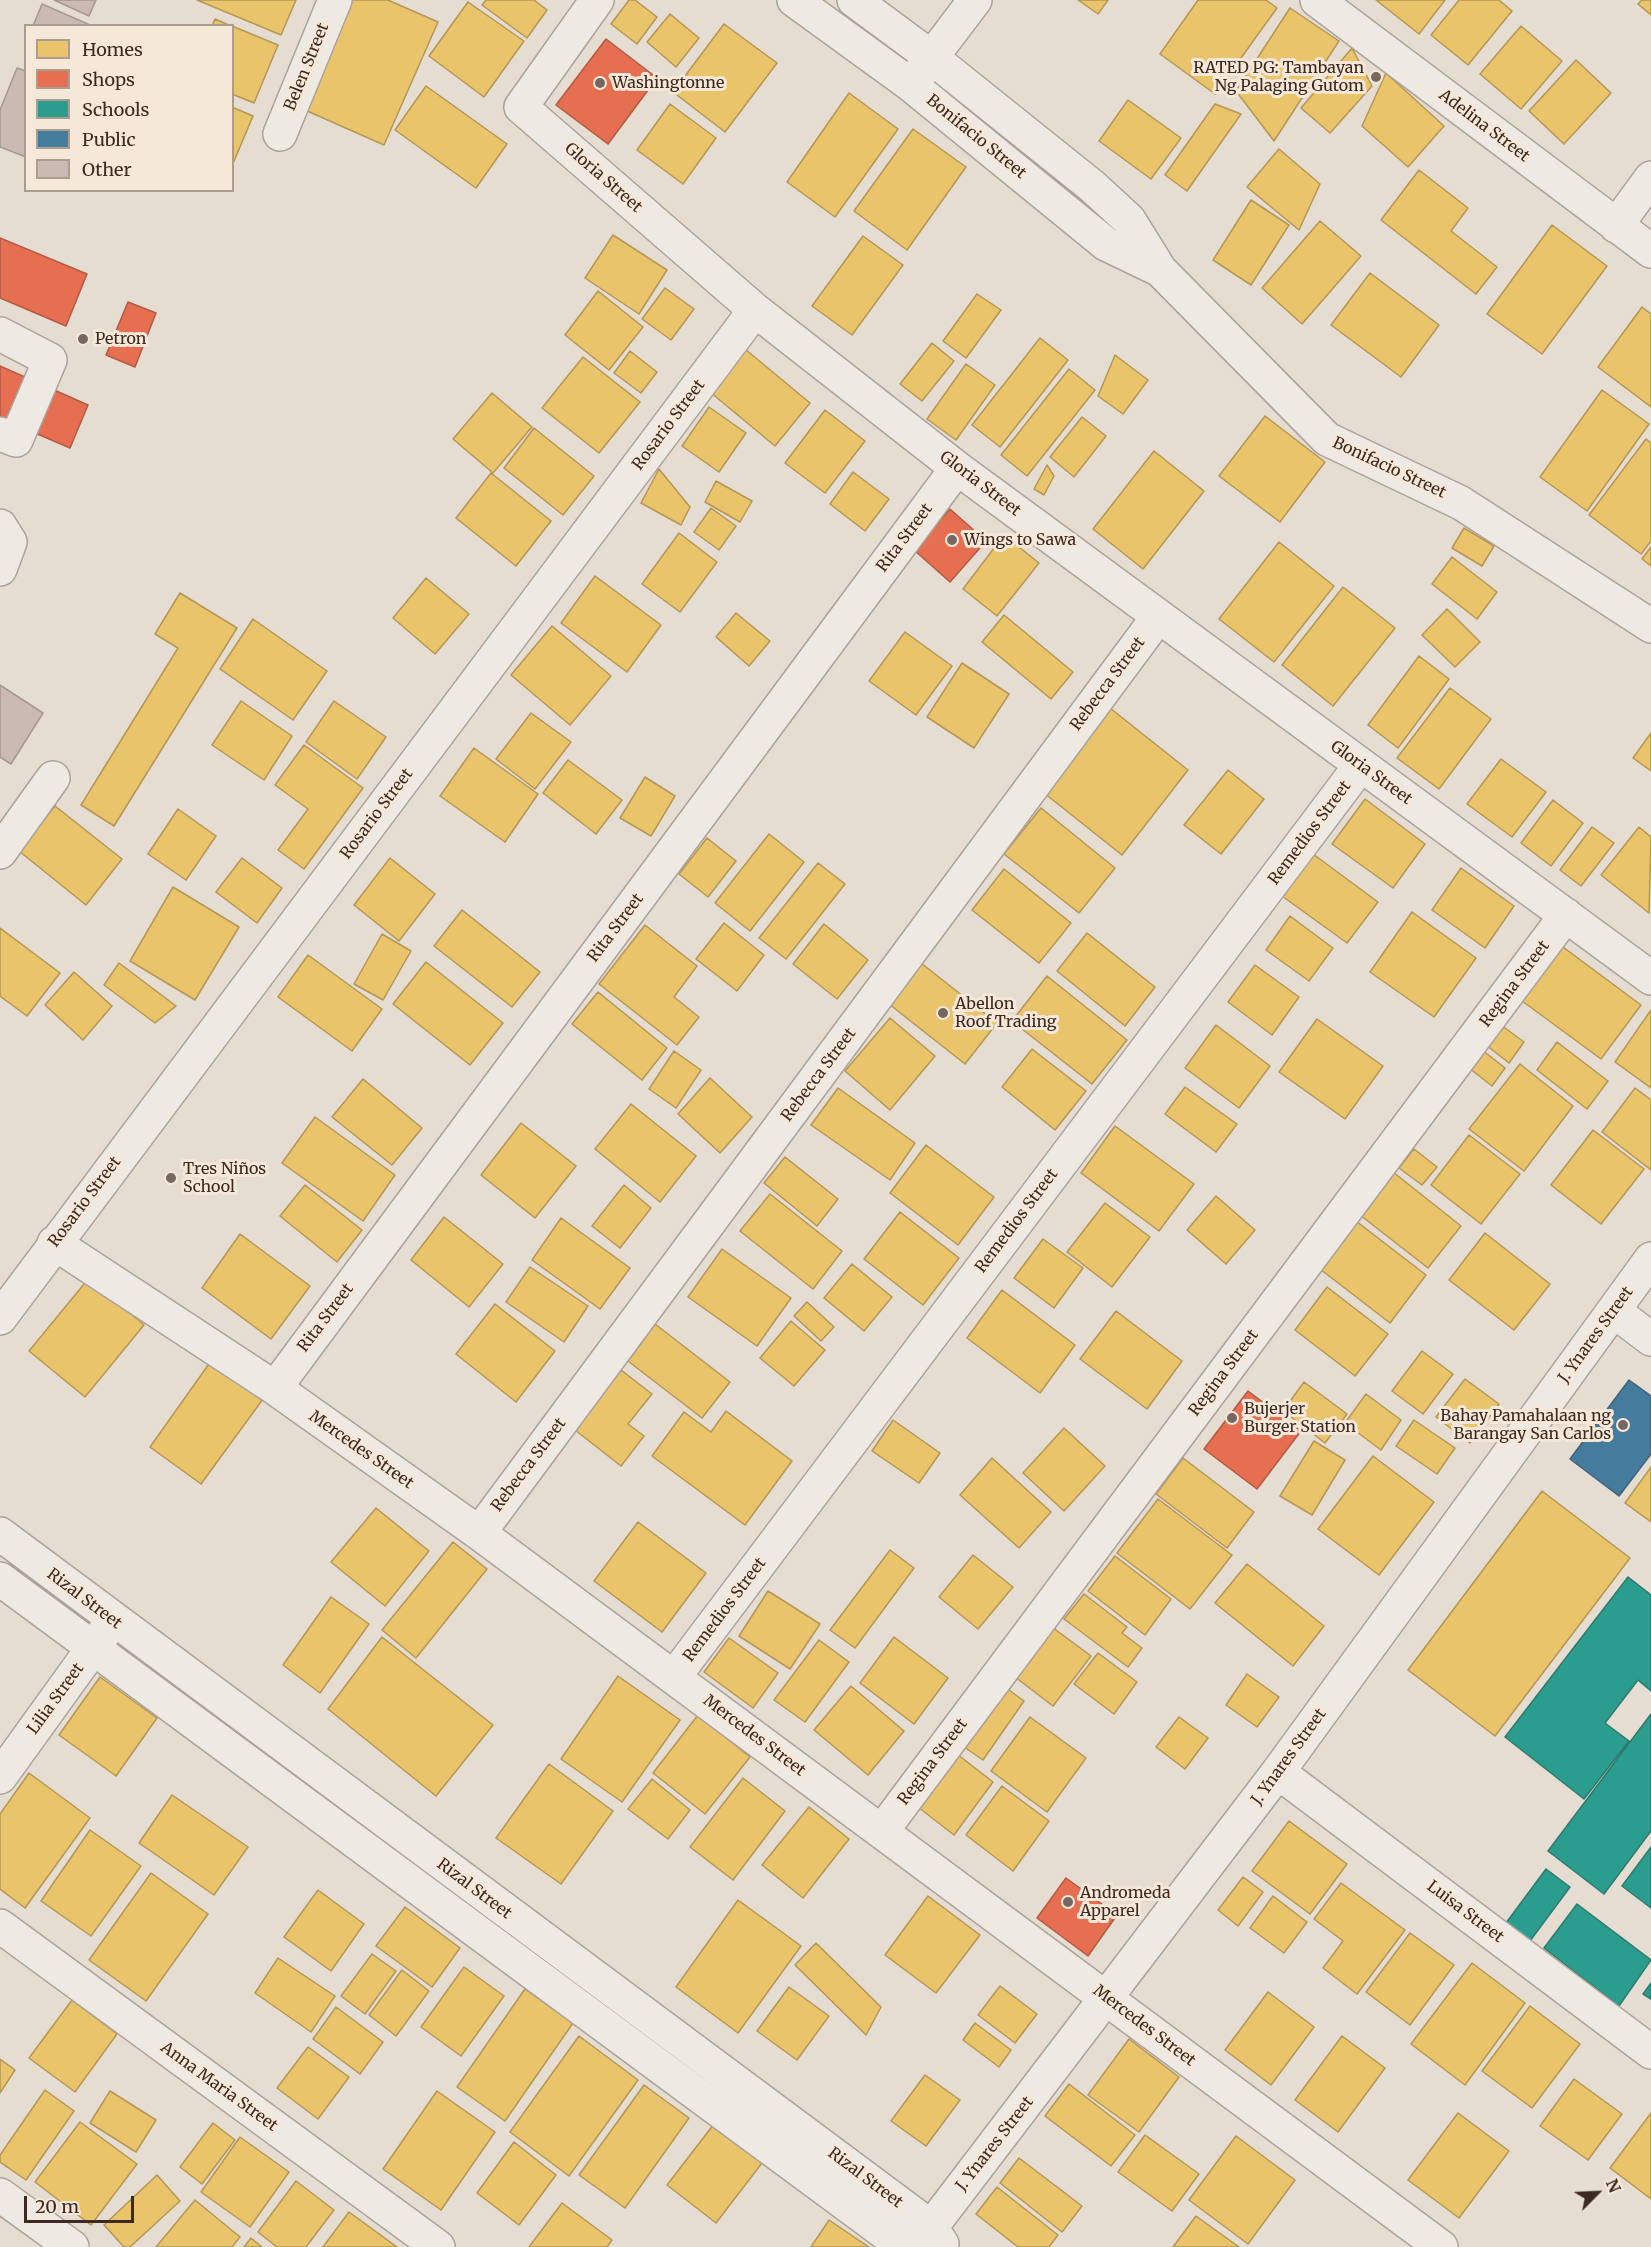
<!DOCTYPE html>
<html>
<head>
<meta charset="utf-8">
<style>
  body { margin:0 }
  #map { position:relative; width:1651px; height:2247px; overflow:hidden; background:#e5dcd2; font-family:Merriweather,serif }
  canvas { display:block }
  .legend { position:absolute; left:24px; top:24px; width:210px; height:168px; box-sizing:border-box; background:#f5e8d9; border:2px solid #ab9c90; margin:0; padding:8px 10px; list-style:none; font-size:18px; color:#3b2922 }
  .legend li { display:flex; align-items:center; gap:12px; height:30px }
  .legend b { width:30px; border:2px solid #ab9c90 }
  .north { position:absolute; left:1567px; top:2163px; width:60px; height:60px; -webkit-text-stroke:4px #f5e8d9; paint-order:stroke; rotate:66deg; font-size:16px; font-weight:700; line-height:24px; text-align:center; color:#3b2922 }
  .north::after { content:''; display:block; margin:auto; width:21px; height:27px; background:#3b2922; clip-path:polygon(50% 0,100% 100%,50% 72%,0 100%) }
  .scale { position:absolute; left:24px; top:2196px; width:110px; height:27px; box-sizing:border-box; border:3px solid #3b2922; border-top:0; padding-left:8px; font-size:18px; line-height:21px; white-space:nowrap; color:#3b2922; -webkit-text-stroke:4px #f5e8d9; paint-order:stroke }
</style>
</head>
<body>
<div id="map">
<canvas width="1651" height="2247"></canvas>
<ul class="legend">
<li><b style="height:16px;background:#e9c46a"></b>Homes</li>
<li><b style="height:16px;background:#e76f51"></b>Shops</li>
<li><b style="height:16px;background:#2a9d8f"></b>Schools</li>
<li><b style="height:16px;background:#457b9d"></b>Public</li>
<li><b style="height:16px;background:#cabab3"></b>Other</li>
</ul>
<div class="north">N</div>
<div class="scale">20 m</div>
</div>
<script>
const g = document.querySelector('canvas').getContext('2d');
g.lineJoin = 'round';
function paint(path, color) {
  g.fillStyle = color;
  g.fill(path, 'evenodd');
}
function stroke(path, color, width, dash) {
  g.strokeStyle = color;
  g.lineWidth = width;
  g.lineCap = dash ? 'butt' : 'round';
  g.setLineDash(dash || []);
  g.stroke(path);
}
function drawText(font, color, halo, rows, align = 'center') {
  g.font = font + ' Merriweather,serif';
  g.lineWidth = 6;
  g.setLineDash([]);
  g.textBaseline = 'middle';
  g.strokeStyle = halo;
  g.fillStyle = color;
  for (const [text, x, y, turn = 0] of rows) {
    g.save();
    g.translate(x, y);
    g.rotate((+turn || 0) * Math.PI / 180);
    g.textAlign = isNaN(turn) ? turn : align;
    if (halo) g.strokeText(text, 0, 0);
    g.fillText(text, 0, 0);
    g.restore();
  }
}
const homes = new Path2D(`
  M197,0H296L281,35Z
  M352,0H388L438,22L384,145L305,110Z
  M486,0H534L547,10L527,38L482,5Z
  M629,0H635L657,17L637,44L611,24Z
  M1078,0H1108L1098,14Z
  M1198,0H1266L1277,8L1215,94L1160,54Z
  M1376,0H1445L1419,34Z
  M1459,0H1499L1512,11L1468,65L1431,35Z
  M1642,0H1651V15L1638,4Z
  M468,2L524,41L484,97L429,56Z
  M1290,8L1339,41L1274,141L1236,91Z
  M670,14L699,38L676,67L647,42Z
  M215,19L231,26H212Z
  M724,24L777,63L725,132L673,92Z
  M232,26L278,45L254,103L232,94Z
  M1521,26L1562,61L1521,109L1480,74Z
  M1352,48L1372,86L1330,133L1301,108Z
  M1576,60L1611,93L1564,144L1529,111Z
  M1386,73L1444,126L1408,167L1362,126Z
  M426,86L507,144L476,188L395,130Z
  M849,93L898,129L835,217L787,182Z
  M1128,100L1181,138L1151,179L1099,141Z
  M670,104L716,138L683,184L637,150Z
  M1215,104L1241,114L1187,191L1165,175Z
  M232,107L253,116L232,166Z
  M913,129L966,167L907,250L854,211Z
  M1279,149L1320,184L1299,230L1247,187Z
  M1419,170L1468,208L1451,231L1497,267L1476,294L1381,220Z
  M1251,200L1289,225L1251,285L1213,260Z
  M1320,221L1361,256L1302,324L1262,288Z
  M1552,225L1607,266L1542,354L1487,314Z
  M613,235L667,270L639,314L585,278Z
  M863,236L903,265L852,335L812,306Z
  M1370,273L1439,325L1401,377L1331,325Z
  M665,288L694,309L671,340L642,319Z
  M598,291L643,327L609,370L565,335Z
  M977,294L1001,310L966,358L943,341Z
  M1642,307L1651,314V407L1598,367Z
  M1040,338L1068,360L1000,447L972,425Z
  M932,343L954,361L922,401L900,384Z
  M745,349L810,403L775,446L710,392Z
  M630,351L657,372L641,393L614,373Z
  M1115,355L1148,380L1123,414L1098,396Z
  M583,357L640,402L599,453L542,408Z
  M966,364L995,385L956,440L927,419Z
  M1069,369L1095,390L1027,476L1001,455Z
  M1602,390L1649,424L1587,511L1540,477Z
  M492,393L532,427L493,473L453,439Z
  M709,407L746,433L719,472L682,446Z
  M825,410L865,441L825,493L785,463Z
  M1265,416L1325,462L1280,522L1219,476Z
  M1082,417L1106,436L1074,477L1050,457Z
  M534,428L594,476L563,515L504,468Z
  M1646,439L1651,443V541L1641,554L1589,515Z
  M1154,451L1204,491L1143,569L1093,529Z
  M1047,465L1054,476L1044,495L1034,489Z
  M659,469L690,507L681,525L641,503Z
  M853,472L889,499L865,531L830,504Z
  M491,473L551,521L516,566L456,518Z
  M716,481L752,501L740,522L705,502Z
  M711,508L736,526L719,550L694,532Z
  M1464,528L1494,546L1482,566L1452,548Z
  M679,533L717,562L680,612L642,584Z
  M1004,535L1039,563L997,616L963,589Z
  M1279,542L1334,586L1274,662L1219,619Z
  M1651,547V566L1642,559Z
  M1452,557L1497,592L1477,619L1432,584Z
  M595,576L661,625L627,672L561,623Z
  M426,578L469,614L435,654L393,618Z
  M1343,587L1395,628L1333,706L1282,665Z
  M180,593L237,628L114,826L81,805L178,648L155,634Z
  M1447,609L1480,642L1455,667L1422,635Z
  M736,613L770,641L749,666L716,637Z
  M1004,615L1073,672L1051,699L982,642Z
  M253,619L327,671L293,720L220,669Z
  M552,626L611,676L570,725L511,675Z
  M905,632L952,666L916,715L869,681Z
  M1419,656L1449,679L1398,748L1368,725Z
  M962,663L1009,694L974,748L927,717Z
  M1450,688L1491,719L1439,789L1397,758Z
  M241,701L292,736L264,780L212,745Z
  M334,701L386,737L357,779L306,742Z
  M1105,704L1188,770L1122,855L1039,789Z
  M531,713L571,742L535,789L496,759Z
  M1651,733V771L1633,758Z
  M304,745L363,788L304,869L278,850L308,809L275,785Z
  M474,748L538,794L505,842L440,796Z
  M1501,759L1546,792L1512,837L1467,804Z
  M568,760L622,800L596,834L543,793Z
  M1228,770L1264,799L1221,854L1184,825Z
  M645,777L675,796L651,836L620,818Z
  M1365,799L1425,844L1393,888L1332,844Z
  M1553,800L1583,823L1551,866L1521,843Z
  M55,806L122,859L86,905L19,851Z
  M1041,808L1115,868L1079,913L1004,854Z
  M178,809L216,836L186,880L148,854Z
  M1592,827L1614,843L1581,886L1560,870Z
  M1639,827L1651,837L1649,913L1601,875Z
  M769,834L804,862L750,931L715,903Z
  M707,838L736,861L708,897L679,874Z
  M1313,854L1378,902L1347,943L1282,896Z
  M242,858L282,888L257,923L216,892Z
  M390,858L435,894L399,941L354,905Z
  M818,863L845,884L786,959L759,938Z
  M1461,868L1514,906L1485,948L1432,910Z
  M1004,869L1071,923L1039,963L972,910Z
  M173,887L239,927L195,1000L130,961Z
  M462,910L540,972L512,1007L434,946Z
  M1412,912L1476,958L1434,1017L1370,972Z
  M1290,916L1333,948L1309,981L1266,950Z
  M724,923L764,955L737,991L696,959Z
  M824,924L868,960L837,999L793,964Z
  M645,925L697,966L674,997L699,1017L677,1045L599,984Z
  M0,928L60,973L27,1016L0,996Z
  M1087,933L1155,987L1125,1026L1057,971Z
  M382,934L411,951L383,1000L354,984Z
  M1559,944L1641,1005L1601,1059L1518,998Z
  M308,955L382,1009L352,1051L278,997Z
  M426,962L503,1023L470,1065L393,1004Z
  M119,963L176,1006L155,1023L104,985Z
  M921,963L997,1023L965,1064L889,1004Z
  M1255,965L1299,997L1272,1035L1228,1002Z
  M74,972L112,1006L83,1040L45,1005Z
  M1047,976L1127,1040L1092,1084L1012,1021Z
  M598,992L667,1048L642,1080L572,1024Z
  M1651,1010V1088L1615,1062Z
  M890,1018L935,1056L890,1110L845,1071Z
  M1317,1019L1383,1066L1345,1119L1279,1072Z
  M1216,1025L1270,1066L1239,1108L1185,1068Z
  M1501,1025L1524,1042L1509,1063L1486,1045Z
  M1557,1042L1608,1081L1587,1109L1537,1070Z
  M1032,1049L1086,1091L1055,1130L1002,1087Z
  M1482,1050L1505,1068L1492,1086L1469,1068Z
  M674,1051L701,1070L676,1108L649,1089Z
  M1520,1064L1573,1106L1524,1171L1469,1129Z
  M710,1078L752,1117L720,1153L678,1114Z
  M363,1079L422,1128L392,1165L332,1117Z
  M1185,1087L1237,1124L1216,1152L1165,1114Z
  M838,1088L915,1143L890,1180L811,1125Z
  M1635,1088L1651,1100V1170L1602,1132Z
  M631,1104L696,1156L660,1202L595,1149Z
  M315,1117L395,1175L363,1221L282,1163Z
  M521,1123L576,1166L535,1218L481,1175Z
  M1115,1126L1194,1184L1159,1231L1081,1173Z
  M1593,1130L1644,1169L1601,1224L1551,1185Z
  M1469,1135L1520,1174L1481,1224L1431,1185Z
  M926,1145L994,1197L958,1245L890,1193Z
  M1414,1149L1437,1167L1422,1185L1399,1168Z
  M785,1157L838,1199L817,1226L764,1183Z
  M1393,1172L1461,1226L1428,1268L1360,1215Z
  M305,1185L362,1230L337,1262L280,1216Z
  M624,1185L651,1208L620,1248L592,1226Z
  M770,1194L842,1251L813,1289L740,1231Z
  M1216,1196L1255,1230L1226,1264L1187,1230Z
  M1105,1203L1150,1237L1112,1287L1067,1252Z
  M900,1212L959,1258L923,1305L864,1259Z
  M444,1217L503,1264L469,1307L411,1260Z
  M561,1218L630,1268L600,1309L532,1260Z
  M1356,1221L1426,1275L1390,1323L1320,1269Z
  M1485,1233L1550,1284L1514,1330L1449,1280Z
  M240,1234L310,1286L271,1339L202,1288Z
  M1043,1239L1083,1268L1054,1308L1014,1278Z
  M722,1249L791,1298L757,1346L688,1297Z
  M852,1264L892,1297L864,1331L824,1298Z
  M530,1267L588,1306L564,1342L506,1302Z
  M89,1278L144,1325L85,1397L29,1351Z
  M1327,1287L1388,1334L1355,1376L1295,1330Z
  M1002,1290L1075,1345L1040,1393L967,1338Z
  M807,1302L834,1327L821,1341L794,1316Z
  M495,1304L555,1351L516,1402L456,1354Z
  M1116,1311L1182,1361L1147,1409L1080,1359Z
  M791,1321L825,1350L794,1386L760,1358Z
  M655,1324L730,1382L702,1418L628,1361Z
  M1422,1351L1453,1374L1423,1414L1392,1391Z
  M211,1361L263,1399L201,1484L150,1447Z
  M621,1370L652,1394L628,1424L644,1436L621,1466L575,1430Z
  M1465,1379L1499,1404L1470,1443L1436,1417Z
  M1304,1382L1347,1414L1325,1443L1283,1411Z
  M1366,1394L1401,1420L1381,1450L1345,1423Z
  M726,1411L792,1461L745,1525L652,1456L684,1412L711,1432Z
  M893,1420L940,1453L919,1483L872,1451Z
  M1414,1420L1455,1448L1437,1474L1396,1446Z
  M1064,1428L1105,1466L1064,1511L1023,1473Z
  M1314,1441L1345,1460L1312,1515L1280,1496Z
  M1373,1456L1434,1502L1379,1575L1318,1529Z
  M992,1458L1051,1512L1019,1548L960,1495Z
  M1183,1458L1254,1512L1227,1548L1156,1494Z
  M1651,1467V1522L1625,1503Z
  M1542,1491L1630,1558L1495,1736L1408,1670Z
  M1158,1499L1232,1555L1190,1609L1117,1553Z
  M376,1508L429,1551L385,1606L331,1562Z
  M638,1522L706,1573L662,1632L594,1581Z
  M453,1542L487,1569L416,1658L382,1630Z
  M890,1550L914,1568L855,1648L830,1630Z
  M973,1555L1013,1587L978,1629L939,1597Z
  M1115,1556L1171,1599L1145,1635L1088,1591Z
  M1247,1564L1324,1626L1293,1666L1215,1603Z
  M768,1591L820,1624L790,1669L739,1636Z
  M1084,1594L1127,1627L1122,1633L1142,1648L1128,1667L1064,1619Z
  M331,1597L369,1624L320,1693L283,1665Z
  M1052,1627L1091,1656L1053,1706L1015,1677Z
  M382,1637L493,1725L436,1796L328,1709Z
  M894,1637L948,1678L914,1724L860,1683Z
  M729,1638L778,1673L753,1708L704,1672Z
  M819,1640L849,1662L805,1722L774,1700Z
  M1098,1653L1137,1682L1114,1714L1074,1684Z
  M1247,1674L1279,1697L1257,1727L1226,1705Z
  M618,1676L680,1720L622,1802L561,1759Z
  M100,1677L157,1718L116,1776L59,1735Z
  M851,1686L904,1731L868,1775L814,1730Z
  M1005,1687L1024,1701L983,1760L964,1747Z
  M698,1715L750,1757L705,1814L653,1773Z
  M1030,1717L1086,1758L1047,1812L991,1771Z
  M1179,1717L1208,1738L1185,1769L1156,1747Z
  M957,1754L993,1782L954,1835L918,1807Z
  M549,1764L613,1811L561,1884L496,1838Z
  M29,1773L90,1818L25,1908L0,1889V1814Z
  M743,1778L785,1811L733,1880L690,1847Z
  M652,1779L690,1810L668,1839L628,1809Z
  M1002,1786L1049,1821L1013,1871L966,1835Z
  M172,1795L248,1847L214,1895L139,1843Z
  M809,1807L849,1839L803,1898L762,1865Z
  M1289,1821L1347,1864L1310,1914L1252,1871Z
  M90,1830L141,1866L91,1936L41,1901Z
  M151,1873L208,1914L146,2001L89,1960Z
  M1243,1877L1263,1892L1238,1926L1218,1910Z
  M1341,1883L1405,1930L1357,1994L1323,1968L1343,1941L1314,1919Z
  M318,1890L364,1924L331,1971L284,1937Z
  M928,1896L980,1935L936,1993L885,1955Z
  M1273,1896L1307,1922L1284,1953L1250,1928Z
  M738,1900L801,1946L738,2033L676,1987Z
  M405,1907L460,1948L432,1987L376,1946Z
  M1410,1933L1454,1965L1410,2025L1366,1992Z
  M816,1943L881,2007L866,2035L795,1965Z
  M372,1954L396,1971L365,2014L341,1996Z
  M278,1958L335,1996L311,2032L255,1993Z
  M1472,1963L1525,2003L1465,2085L1411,2044Z
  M464,1967L504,1996L461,2056L421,2027Z
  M402,1970L429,1991L396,2036L369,2015Z
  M1000,1986L1037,2014L1015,2043L978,2015Z
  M789,1987L829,2016L797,2060L757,2031Z
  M525,1989L573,2023L505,2121L457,2087Z
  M1268,1992L1314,2027L1271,2085L1225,2050Z
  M72,2000L117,2034L75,2092L29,2058Z
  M1530,2006L1580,2044L1532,2108L1482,2071Z
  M336,2007L383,2042L360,2074L313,2039Z
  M975,2023L1011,2050L999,2067L963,2040Z
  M579,2036L638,2080L569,2176L510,2132Z
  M1342,2036L1385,2068L1338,2132L1295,2100Z
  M1129,2039L1179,2077L1139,2132L1088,2095Z
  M308,2047L349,2077L318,2119L277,2088Z
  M0,2059L15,2070L0,2093Z
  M925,2075L960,2100L926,2146L891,2121Z
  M1574,2079L1622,2114L1588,2160L1540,2126Z
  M1069,2084L1135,2135L1111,2166L1045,2116Z
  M644,2085L689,2118L625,2208L579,2175Z
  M45,2090L74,2111L26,2180L0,2162V2155Z
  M110,2091L156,2120L136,2152L90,2123Z
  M437,2091L495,2132L441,2210L383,2169Z
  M1458,2113L1509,2151L1459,2218L1408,2180Z
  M1651,2113V2199L1610,2168Z
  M80,2122L137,2164L91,2225L35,2182Z
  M213,2123L235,2140L202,2184L180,2167Z
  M714,2124L762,2163L716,2223L667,2185Z
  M1145,2135L1199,2174L1172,2211L1118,2172Z
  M1236,2136L1295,2180L1248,2244L1189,2200Z
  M240,2137L289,2172L250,2227L201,2192Z
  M514,2142L556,2175L519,2225L477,2193Z
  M1019,2158L1082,2206L1062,2232L1000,2183Z
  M157,2175L180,2201L130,2247H124L104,2225Z
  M296,2181L334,2210L306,2247H277L258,2232Z
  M997,2187L1058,2235L1049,2247H1018L976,2214Z
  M195,2200L240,2237L232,2247H156Z
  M562,2203L612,2240L607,2247H529Z
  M349,2212L397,2247H323Z
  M1196,2216L1239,2247H1173Z
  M829,2220L869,2247H811Z
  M251,2238L262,2247H244Z`);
paint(homes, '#e9c46a');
stroke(homes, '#b59654', 1.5);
const shops = new Path2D(`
  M606,39L657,78L608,144L556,105Z
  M0,238L87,274L66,326L0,298Z
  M128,302L156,313L135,367L106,355Z
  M0,366L88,405L70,448L0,418Z
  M950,509L986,541L950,582L914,550Z
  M1248,1391L1301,1431L1257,1489L1204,1449Z
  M1066,1878L1117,1915L1088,1956L1037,1918Z`);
paint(shops, '#e76f51');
stroke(shops, '#b35a43', 1.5);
const schools = new Path2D(`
  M1628,1577L1651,1595V1691L1638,1680L1605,1723L1629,1741L1584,1799L1505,1737Z
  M1651,1714V1831L1604,1894L1548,1851Z
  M1651,1847V1908L1622,1886Z
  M1546,1869L1570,1887L1530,1941L1506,1923Z
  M1577,1904L1651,1960L1619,2006L1544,1948Z
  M1651,1983V1999L1643,1994Z`);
paint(schools, '#2a9d8f');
stroke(schools, '#2f7a6e', 1.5);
const public = new Path2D(`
  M1629,1380L1651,1396V1454L1619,1496L1570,1459Z`);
paint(public, '#457b9d');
stroke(public, '#426278', 1.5);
const building = new Path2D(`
  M54,0H96L89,16Z
  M42,4L90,25V26H33Z
  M17,68L26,71V157L0,147V110Z
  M0,685L43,713L11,764L0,757Z`);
paint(building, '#cabab3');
stroke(building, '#a69891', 1.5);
const minor = new Path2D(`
  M597,0L521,107L755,310L957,468L1651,978
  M794,0L911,85L1106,244L1160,270
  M854,0L931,57L1092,186L1129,220L1160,270L1327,439L1461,503L1651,626
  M1317,0L1651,251
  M919,74L975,0
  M280,134L335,0
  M1616,226L1651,178
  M0,334L50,360L16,440L0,434
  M0,526L10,542L0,569
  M0,852L53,778
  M54,1243L275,1388L479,1533L1441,2247
  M1614,1311L1651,1339
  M0,1318L755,310
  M275,1388L957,468
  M479,1533L1158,617
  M0,1534L931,2227L942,2244
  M0,1579L904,2247
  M674,1677L1360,766
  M1278,1772L1651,2052
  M0,1777L106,1630
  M882,1831L1566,915
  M0,1926L438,2247
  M0,2195L72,2247
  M916,2247L1278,1772L1651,1259`);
stroke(minor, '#aba29a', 36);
stroke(minor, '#eee9e3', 33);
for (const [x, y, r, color] of [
  [1376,77,6,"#766860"],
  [600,83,6,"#766860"],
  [83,339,6,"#766860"],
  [952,540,6,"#766860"],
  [943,1013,6,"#766860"],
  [171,1178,6,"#766860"],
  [1232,1418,6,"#766860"],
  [1623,1425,6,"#766860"],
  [1068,1902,6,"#766860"]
]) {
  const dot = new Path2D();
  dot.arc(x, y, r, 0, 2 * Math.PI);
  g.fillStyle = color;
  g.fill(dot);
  stroke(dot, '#f5e8d9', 2);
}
drawText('16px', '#3b2922', '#f5e8d9', [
  ["Belen Street",307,67,-68],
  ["Adelina Street",1484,126,37],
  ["Bonifacio Street",976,137,39],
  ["Gloria Street",603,178,41],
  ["Rosario Street",669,425,-53],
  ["Bonifacio Street",1389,468,25],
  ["Gloria Street",980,484,37],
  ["Rita Street",905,538,-53],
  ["Rebecca Street",1108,684,-53],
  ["Gloria Street",1371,773,36],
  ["Rosario Street",377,814,-53],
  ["Remedios Street",1310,833,-53],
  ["Rita Street",616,928,-53],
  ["Regina Street",1515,984,-53],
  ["Rebecca Street",819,1075,-53],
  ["Rosario Street",85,1202,-53],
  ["Remedios Street",1017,1221,-53],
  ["Rita Street",326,1318,-53],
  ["J. Ynares Street",1596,1335,-54],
  ["Regina Street",1224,1373,-53],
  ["Mercedes Street",361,1450,35],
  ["Rebecca Street",529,1465,-53],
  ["Rizal Street",84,1599,37],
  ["Remedios Street",725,1610,-53],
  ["Lilia Street",56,1699,-54],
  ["Mercedes Street",754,1736,37],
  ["J. Ynares Street",1289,1757,-54],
  ["Regina Street",933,1762,-53],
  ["Rizal Street",474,1889,37],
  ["Luisa Street",1465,1912,37],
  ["Mercedes Street",1144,2026,37],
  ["Anna Maria Street",219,2087,36],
  ["J. Ynares Street",995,2144,-52],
  ["Rizal Street",865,2178,37]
]);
drawText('16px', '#3b2922', '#f5e8d9', [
  ["RATED PG: Tambayan",1364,68,"right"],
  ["Ng Palaging Gutom",1364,86,"right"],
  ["Washingtonne",612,83],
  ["Petron",95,339],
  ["Wings to Sawa",964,540],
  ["Abellon",955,1004],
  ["Roof Trading",955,1022],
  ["Tres Niños",183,1169],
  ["School",183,1187],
  ["Bujerjer",1244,1409],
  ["Burger Station",1244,1427],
  ["Bahay Pamahalaan ng",1611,1416,"right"],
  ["Barangay San Carlos",1611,1434,"right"],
  ["Andromeda",1080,1893],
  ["Apparel",1080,1911]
], 'left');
</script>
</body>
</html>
